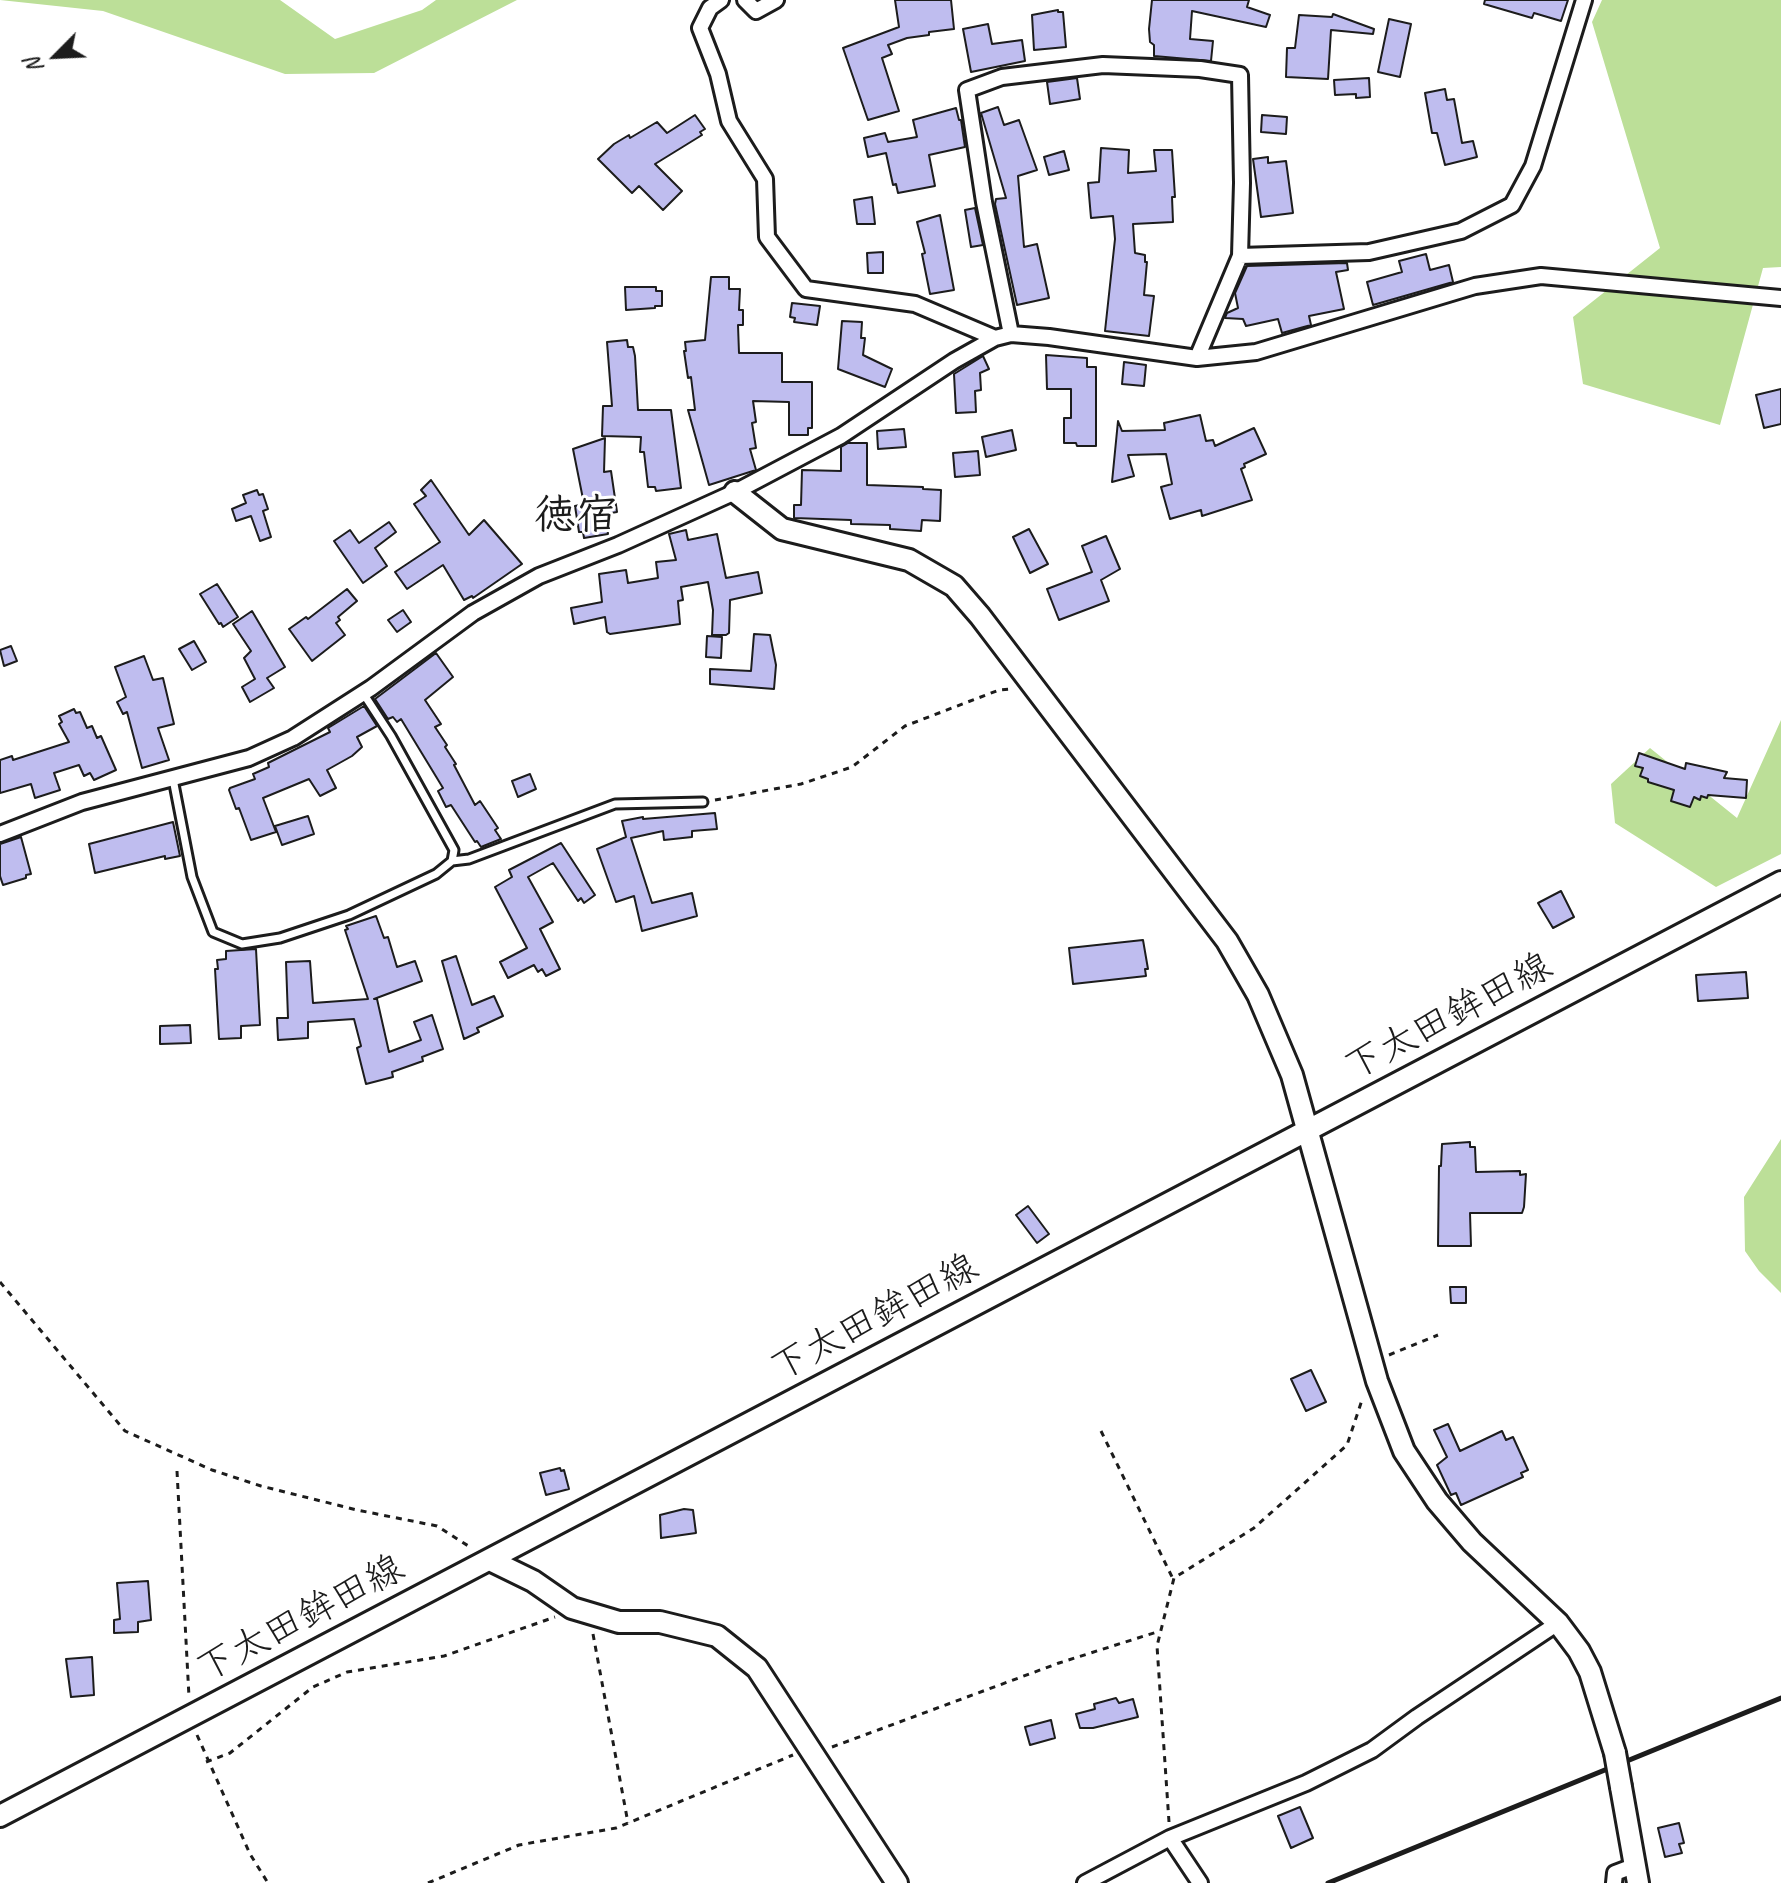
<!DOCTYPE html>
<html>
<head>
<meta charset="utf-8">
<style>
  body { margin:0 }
  #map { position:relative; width:1781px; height:1883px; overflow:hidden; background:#fff; font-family:Caveat,sans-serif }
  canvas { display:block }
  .north { position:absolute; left:16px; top:16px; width:80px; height:80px; -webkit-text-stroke:6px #fff; paint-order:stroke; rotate:246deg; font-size:22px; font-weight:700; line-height:32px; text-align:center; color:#1c1c1c }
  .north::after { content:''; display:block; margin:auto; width:28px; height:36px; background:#1c1c1c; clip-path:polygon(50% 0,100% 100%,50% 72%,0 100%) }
</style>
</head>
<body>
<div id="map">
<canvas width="1781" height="1883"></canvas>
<div class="north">N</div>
</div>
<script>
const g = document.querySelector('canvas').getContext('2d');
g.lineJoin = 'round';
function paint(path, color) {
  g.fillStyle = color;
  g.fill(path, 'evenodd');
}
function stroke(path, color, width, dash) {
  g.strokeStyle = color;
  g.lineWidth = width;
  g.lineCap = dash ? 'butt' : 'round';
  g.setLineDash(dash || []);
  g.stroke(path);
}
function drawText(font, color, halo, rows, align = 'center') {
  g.font = font + ' Caveat,"Klee One",sans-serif';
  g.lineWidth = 6;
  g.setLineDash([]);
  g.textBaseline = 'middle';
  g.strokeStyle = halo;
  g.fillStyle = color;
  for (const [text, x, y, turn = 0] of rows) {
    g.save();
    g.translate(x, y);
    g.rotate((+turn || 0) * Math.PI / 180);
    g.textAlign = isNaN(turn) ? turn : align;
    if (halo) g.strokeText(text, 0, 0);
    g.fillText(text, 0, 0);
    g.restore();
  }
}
paint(new Path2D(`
  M0,0H280L335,39L422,10L436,0H517L374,73L285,74L103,11Z
  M1602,0H1781V267L1763,268L1720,425L1583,384L1573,317L1660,248L1592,22Z
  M1781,720V854L1716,887L1615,823L1611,784L1650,748L1737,818Z
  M1781,1139V1293L1759,1271L1745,1251L1744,1197Z`), '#bcdf98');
const building = new Path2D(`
  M895,0H951L954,29L929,32V35L907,38L888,45L892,54L882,58L899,111L868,120L843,48L899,27Z
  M1152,0H1249L1247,7L1270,15L1266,27L1192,11L1190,39L1213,41L1211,61L1154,56V45L1150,42L1149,29Z
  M1485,0H1568L1561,21L1534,13L1532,18L1484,4Z
  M1058,10V12H1063L1066,47L1034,50L1032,15Z
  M1333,14L1374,29L1373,34L1331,30L1328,79L1286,77L1287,48H1295L1299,15L1332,17Z
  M1389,19L1411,24L1400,77L1378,72Z
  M988,24L992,44L1022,40L1025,61L971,72L963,29Z
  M1077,78L1080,99L1050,104L1047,82Z
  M1369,78L1370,97L1356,98V94L1335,95L1334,80Z
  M1445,89L1447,100L1454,99L1462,143L1473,141L1477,157L1445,165L1437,133H1432L1425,93Z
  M998,107L1004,125L1019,120L1037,170L1018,176L1024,247L1037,244L1049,298L1017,305L995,204L996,199L1006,198L981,113Z
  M956,108L959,120H961L965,147L929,155L935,186L898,193L896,184L893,185L886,153L868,157L864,138L885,133L888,142L917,137L913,120Z
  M695,115L705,129L700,132L702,135L655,164L682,191L663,210L639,186L632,193L598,159L614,144L629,135L630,138L657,122L667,133Z
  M1262,115L1287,117L1286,134L1261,132Z
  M1101,148L1129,150L1128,173L1156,171L1154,150H1172L1175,197H1172L1173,222L1133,224L1135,253L1145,255V262H1147L1144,295L1154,296L1149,336L1105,331L1115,239L1113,216L1091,218L1088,183L1099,182Z
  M1064,151L1069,170L1049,175L1044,157Z
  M1268,157V163L1286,161L1293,213L1261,217L1253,159Z
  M872,197L875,224H857L854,200Z
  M975,208L983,245L971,247L965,210Z
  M940,215L954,290L930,294L922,254L925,253L917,222Z
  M883,252V273H868L867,253Z
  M1426,254L1430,270L1449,265L1453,282L1373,305L1367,282L1402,272L1399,261Z
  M1347,263L1348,270L1336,272L1344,309L1309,316L1311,325L1282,333L1278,319L1246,326L1243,319L1225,318L1227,313L1238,308L1235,293L1247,266Z
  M711,277H729V289H740L739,310H743V325H738L739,353H782V382H812V428H808V435H789V402L753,401L756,422L752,423L756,448L750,449L756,470L709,485L688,410H695L691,377L688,378L684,351H686L685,342L705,340Z
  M625,287H656V291H662V306H655V308L626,310Z
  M792,303L820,306L817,325L794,322L795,318L790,317Z
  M842,321L862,322L861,338H865L863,355L892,369L885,387L838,369Z
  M627,340L628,347H633L635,356L638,410H671L681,488L656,491L655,487H648L644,452H640L641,437L602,436L603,406H612L607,342Z
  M1046,355L1087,358V367H1096V446H1077L1076,443H1064V418H1071V389H1047Z
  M983,356L989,369L980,373L981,390L975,391L976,412L956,413L954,374Z
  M1124,362L1146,365L1144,386L1122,384Z
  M1781,389V424L1764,428L1756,395Z
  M1200,415L1206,441L1213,440L1215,446L1254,428L1266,454L1244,464L1245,467L1241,469L1252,500L1202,516L1201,510L1170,519L1161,487L1172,484L1166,454L1128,455L1134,476L1112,482L1118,421L1122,431L1165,430L1164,423Z
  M904,429L906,447L878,449L877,431Z
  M1012,430L1016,450L986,457L982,437Z
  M605,438L604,472L611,471L617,512L605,514L608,534L584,538L583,532H579L575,506L584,504L573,449Z
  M848,443H867V485L923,487V489L941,490L940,521L922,520L921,531L890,529V525L851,524V520L794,518V505H801L802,470L841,471V447Z
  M978,451L980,475L955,477L953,453Z
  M431,480L469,535L484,520L522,564L473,598L472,596L464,600L443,565L407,589L395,572L440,542L414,504L426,496L421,490Z
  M257,490L259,495L263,494L268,509L263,511L271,537L260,541L251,516L236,521L232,509L246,503L243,495Z
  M389,522L396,532L375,548L387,566L363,583L334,541L350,530L359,543Z
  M1029,529L1048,564L1030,573L1013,537Z
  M686,530L688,540L717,534L726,578L758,572L762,593L730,600L729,633L726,635H712L713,610L708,582L681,587L683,600L678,601L680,624L610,634L607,632L605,617L574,624L571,608L602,602L599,574L626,570L628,583L658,578L656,562L676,560L669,534Z
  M1106,536L1120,569L1101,580L1109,601L1059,620L1047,589L1092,572L1082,546Z
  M217,584L238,617L223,627L221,623L219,624L200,594Z
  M347,589L357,601L338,617L340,620L336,623L345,635L312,661L289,629L306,617L308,619Z
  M403,610L411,622L397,632L388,620Z
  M252,611L285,667L267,678L274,688L250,702L242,687L255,679L244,658L251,651L233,624Z
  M754,634L770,635L776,665L774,689L710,684V669L751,671Z
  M707,636L722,637L721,658L706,657Z
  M194,641L206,662L192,670L179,649Z
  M11,646L17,661L4,666L0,650Z
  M436,653L453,677L425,700L441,724L435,727L447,745L445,747L456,764L454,765L475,805L480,801L498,828L495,830L501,839L481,847L477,841L475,842L451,805L446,807L438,791L443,788L401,719L397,722L393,717L388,719L375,699Z
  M144,656L153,680L163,678L174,724L158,728L169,760L142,768L127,712L123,714L117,702L126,697L115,667Z
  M364,706L377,726L357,737L362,747L352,756L327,770L336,788L320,796L309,779L263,798L276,832L251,840L239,808L236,809L229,790L230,788L255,779L253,774L269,767L268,763L330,732L328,728Z
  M74,709L76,713L80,712L87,728L92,726L97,738L101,736L116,770L94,780L90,773L84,776L79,765L54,773L60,790L35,798L31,784L0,793V760L12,756L13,760L69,742L59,724L62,722L59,716Z
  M1639,753L1685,769L1686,763L1727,772L1724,778L1747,780L1746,798L1708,795L1707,798L1701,796L1700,800L1694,797L1690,807L1671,801L1674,790L1648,782V779L1640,776L1643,768L1635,766Z
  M530,774L536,789L518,797L512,781Z
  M715,813L717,829L692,831V837L664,840L663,831L631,838L652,903L692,893L697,916L642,931L634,896L616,902L597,849L626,837L622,821L643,817V819Z
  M308,816L314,834L282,845L275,826Z
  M173,822L180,856L165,859V856L95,873L89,844Z
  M21,837L31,874L26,875V878L3,885L0,876V844Z
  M561,843L595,895L584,903L581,898L578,901L553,863L528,877L553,922L540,929L560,969L546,976L542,969L538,972L534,965L508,978L500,962L527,948L495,887L512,877L509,870Z
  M1561,891L1574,917L1553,928L1538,903Z
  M376,916L384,938L388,937L397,967L415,961L422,981L374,999H377L389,1052L421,1040L414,1022L432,1015L443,1049L422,1057L423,1061L392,1072L393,1077L366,1084L357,1048L361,1046L354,1019L308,1022V1038L278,1040L277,1018H288L286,962L310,961L313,1003L368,999L345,930L348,929L346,926Z
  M1143,940L1148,969H1145L1146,976L1073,984L1069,948Z
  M256,949L260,1025L241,1026V1038L219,1039L215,969H218L217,960L226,959V951Z
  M456,956L472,1005L494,996L503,1016L477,1028L479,1032L464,1039L442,961Z
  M1746,972L1748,998L1698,1001L1696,975Z
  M190,1025L191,1043L160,1044V1026Z
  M1470,1142V1147H1475L1476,1172L1520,1171V1175L1526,1174L1524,1207L1522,1213H1470L1471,1246H1438L1439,1166H1441L1442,1144Z
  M1028,1206L1049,1234L1037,1243L1016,1215Z
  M1450,1287H1466V1303H1451Z
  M1311,1370L1326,1402L1306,1411L1291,1379Z
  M1448,1424L1460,1451L1502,1431L1506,1440L1513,1437L1528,1470L1521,1473L1523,1477L1461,1505L1456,1493L1451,1495L1437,1465L1447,1457L1434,1430Z
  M560,1468L561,1471L564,1470L569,1489L546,1495L540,1473Z
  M684,1509L693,1510L696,1533L661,1538L660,1515Z
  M148,1581L151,1620L138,1622V1632L114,1633V1620L120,1619L117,1583Z
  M92,1657L94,1695L71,1697L66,1659Z
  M1116,1698L1119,1703L1133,1699L1138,1717L1093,1728H1080L1076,1714L1095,1709L1094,1704Z
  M1051,1720L1055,1738L1030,1745L1025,1727Z
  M1300,1807L1313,1838L1291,1848L1278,1816Z
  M1679,1823L1684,1843L1679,1844L1682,1853L1665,1857L1658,1828Z`);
paint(building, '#bfbdef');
stroke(building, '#1c1c1c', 2);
const lane = new Path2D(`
  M363,693L391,736L454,850L452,861
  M173,779L192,877L213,932L242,944L280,938L349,915L436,874L452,861L469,859L615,804L703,802`);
const street = new Path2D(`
  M721,0L710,8L700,28L718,74L729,121L765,179L767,237L806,289L915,304L995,338
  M745,0L756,11L776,0
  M1240,256L1369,252L1461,231L1512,205L1533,166L1584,0
  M1011,334L984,202L967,90L1002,77L1103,65L1200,69L1240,75L1242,183L1240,256L1197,358
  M0,834L82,802L249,758L293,738L371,688L473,613L539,576L618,545L735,492L841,436L954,361L995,338L1011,334L1049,337L1197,358L1256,352L1475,286L1541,276L1781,298
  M1170,1838L1200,1883
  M1085,1883L1170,1838L1306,1783L1372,1750L1417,1717L1558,1623
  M1614,1883L1615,1873L1636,1865`);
const secondary = new Path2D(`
  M735,492L782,529L909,560L954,586L980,616L1227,941L1258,995L1292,1075L1377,1381L1404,1451L1437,1501L1472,1542L1558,1623L1579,1651L1590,1672L1615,1753
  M490,1560L533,1581L572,1608L619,1622H660L717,1636L757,1668L897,1883
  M1621,1787L1638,1883
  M0,1816L1781,882`);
stroke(lane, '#1c1c1c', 13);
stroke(street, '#1c1c1c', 20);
stroke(secondary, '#1c1c1c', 26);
stroke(new Path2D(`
  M715,800L801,784L852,767L905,726L999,690L1011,689
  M0,1282L125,1431L212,1470L261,1486L357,1510L437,1526L470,1547
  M1389,1355L1438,1335
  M1101,1431L1174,1581
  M177,1471L189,1697
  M593,1634L628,1823
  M197,1735L250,1854L268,1883
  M832,1747L1059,1663L1160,1631
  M206,1762L230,1753L313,1687L347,1672L444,1656L555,1617
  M1169,1822L1157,1646L1174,1578L1254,1528L1347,1445L1363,1397
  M428,1883L519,1845L616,1828L793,1755`), '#1c1c1c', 3, [6, 6]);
stroke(lane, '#fff', 7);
stroke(street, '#fff', 14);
stroke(secondary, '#fff', 20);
stroke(new Path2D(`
  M1328,1883L1781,1698`), '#1c1c1c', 5);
const secondaryBridge = new Path2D(`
  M1615,1753L1621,1787`);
stroke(secondaryBridge, '#1c1c1c', 26, []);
stroke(secondaryBridge, '#fff', 20);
drawText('38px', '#1c1c1c', '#fff', [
  ["下太田鉾田線",1449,1018,-28],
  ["下太田鉾田線",875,1319,-28],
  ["下太田鉾田線",301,1620,-28]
]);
drawText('bold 42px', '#1c1c1c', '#fff', [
  ["徳宿",576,517]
]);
</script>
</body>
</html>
